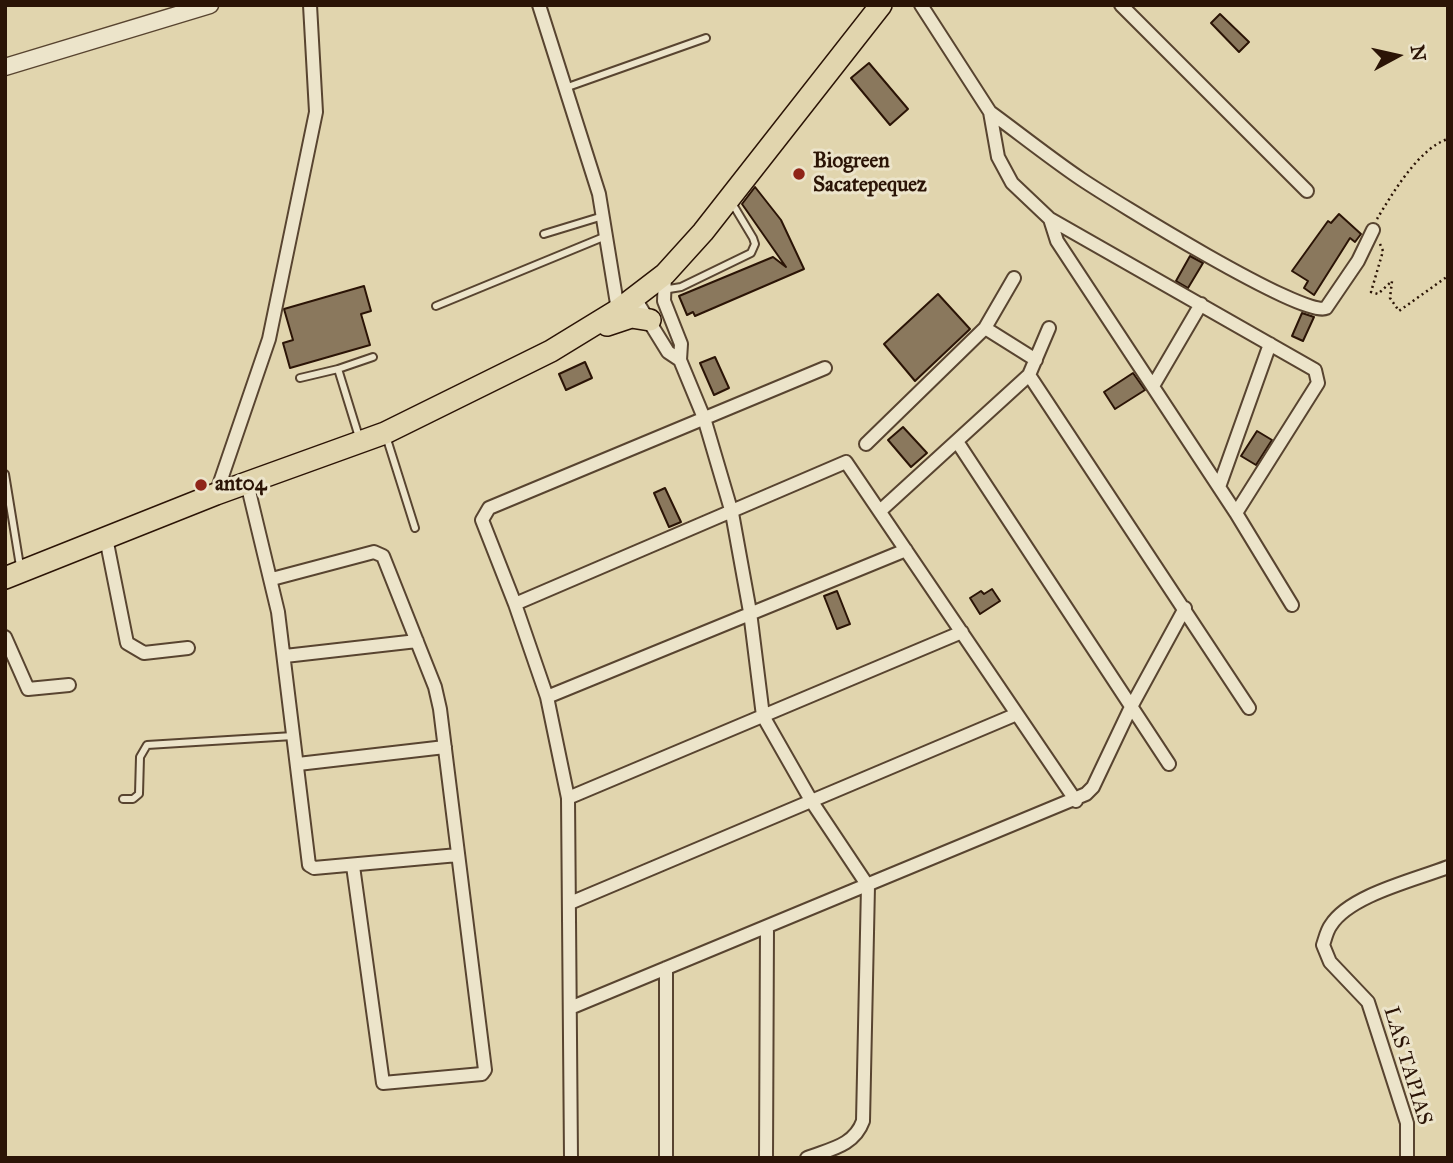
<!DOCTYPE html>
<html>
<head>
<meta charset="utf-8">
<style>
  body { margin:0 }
  #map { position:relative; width:1453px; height:1163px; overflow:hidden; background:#e1d5ae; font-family:"IM FELL Great Primer",serif }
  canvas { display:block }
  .frame { position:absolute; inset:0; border:7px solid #2b1406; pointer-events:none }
  .north { position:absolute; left:1362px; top:21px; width:70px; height:70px; -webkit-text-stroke:5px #ece4ca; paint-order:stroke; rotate:82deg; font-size:19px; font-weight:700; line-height:28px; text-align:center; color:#2b1406 }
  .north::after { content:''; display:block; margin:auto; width:24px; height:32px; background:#2b1406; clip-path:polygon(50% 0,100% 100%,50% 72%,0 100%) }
</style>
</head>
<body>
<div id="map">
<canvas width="1453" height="1163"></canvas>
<div class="frame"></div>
<div class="north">N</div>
</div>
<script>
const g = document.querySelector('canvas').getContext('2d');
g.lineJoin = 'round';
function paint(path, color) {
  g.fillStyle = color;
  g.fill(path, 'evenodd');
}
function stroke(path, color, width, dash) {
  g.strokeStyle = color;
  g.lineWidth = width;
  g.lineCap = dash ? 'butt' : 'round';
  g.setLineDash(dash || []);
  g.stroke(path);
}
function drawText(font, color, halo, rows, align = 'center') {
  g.font = font + ' "IM FELL Great Primer",serif';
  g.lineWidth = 6;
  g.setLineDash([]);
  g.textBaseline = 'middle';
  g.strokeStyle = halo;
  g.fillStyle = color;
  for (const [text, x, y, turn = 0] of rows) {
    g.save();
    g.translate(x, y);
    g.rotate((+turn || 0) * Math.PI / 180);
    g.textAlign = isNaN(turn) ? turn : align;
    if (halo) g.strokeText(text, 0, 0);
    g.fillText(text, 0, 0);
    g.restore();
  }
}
const building = new Path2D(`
  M1220,14L1249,42L1239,52L1211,23Z
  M869,63L908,109L890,125L851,78Z
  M755,187L781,220L804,269L695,316L693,312L687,315L679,296L773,257L786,267L742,204Z
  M1339,214L1361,234L1355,242L1350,238L1314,295L1304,288L1308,281L1292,271L1328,221L1331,223Z
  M1190,256L1203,263L1188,288L1176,281Z
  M364,286L371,311L361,314L370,345L290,368L283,343L293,340L284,309Z
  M938,294L970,329L915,381L884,344Z
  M1302,313L1314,317L1303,341L1292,336Z
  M715,357L729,388L714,395L700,363Z
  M585,362L592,378L566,390L559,374Z
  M1133,373L1145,390L1115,409L1104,392Z
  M903,427L927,453L911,467L888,440Z
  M1257,431L1272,440L1256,465L1241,456Z
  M665,488L681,522L669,527L654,493Z
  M992,589L1000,601L980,614L970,598L981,591L984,594Z
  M837,591L850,624L837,629L824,596Z`);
paint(building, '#8a785d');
stroke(building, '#2b1406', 2);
const service = new Path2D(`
  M565,88L706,38
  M544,234L603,216
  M663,290L681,287L751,253L755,244L753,238L732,203
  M436,306L606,236
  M300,378L338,369
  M386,436L415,528
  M359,437L338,369L373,357
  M5,474L20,566
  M123,799H133L139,794L140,757L147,745L293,736`);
const minor = new Path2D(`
  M539,5L599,194L618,310
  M921,5L990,112L998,157L1012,183L1050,219L1315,370L1318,383L1236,513
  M1121,5L1307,191
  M990,112C1020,134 1050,158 1081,179C1111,199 1304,319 1326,308L1358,261L1373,230
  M1050,219L1057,241L1236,513L1292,605
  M665,274L664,301L681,344L680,360L704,418L732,513L750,612L763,716L812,802L868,886L863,1121C854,1146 830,1149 807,1158
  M634,297L668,352L680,360
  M985,328L1036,360
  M1029,375L1249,708
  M1153,386L1201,304
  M958,443L1169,764
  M866,444L985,328L1014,278
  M247,483L278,612L309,865L314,868L458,855
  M1219,487L1270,344
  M216,494L269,339L316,112L310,5
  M880,511L1029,375L1049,328
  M106,538L127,643L144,653L188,648
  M272,579L374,552L383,556L435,687L440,709L485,1070L482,1074L383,1083L353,866
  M515,604L846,462L1076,801
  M5,637L28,689L69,685
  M285,656L417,641
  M547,697L906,550
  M298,764L445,747
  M568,798L962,632
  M570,903L1017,714
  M666,968V1158
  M570,1008L1086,794L1093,787L1131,707L1185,608
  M571,1158L568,798L547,697L515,604L482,520L489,508L825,368
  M766,1158L767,927
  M1407,1158V1123L1368,1002L1330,962L1323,945C1325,939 1327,930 1331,925C1350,895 1415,880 1448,867`);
const tertiary = new Path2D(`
  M5,67L210,5`);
const primary = new Path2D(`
  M607,325L631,317L650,320
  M5,578L216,494L385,433L551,351L618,310L665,274L703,232L881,5`);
stroke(service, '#584430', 10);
stroke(minor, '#584430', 16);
stroke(tertiary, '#584430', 19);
stroke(primary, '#2b1406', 24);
stroke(new Path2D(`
  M1377,219C1392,194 1419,148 1448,139
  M1380,244L1383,251L1371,292L1378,294L1392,281L1390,298L1399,311L1448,276`), '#2b1406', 2.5, [2, 3.5]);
stroke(service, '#ece4ca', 6);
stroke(minor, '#ece4ca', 12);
stroke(tertiary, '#ece4ca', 16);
stroke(primary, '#e1d5ae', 21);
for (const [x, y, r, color] of [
  [799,174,7,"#8f2418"],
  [201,485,7,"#8f2418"]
]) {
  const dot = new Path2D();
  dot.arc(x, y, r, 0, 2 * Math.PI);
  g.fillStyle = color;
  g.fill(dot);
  stroke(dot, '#ece4ca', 2.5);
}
drawText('bold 21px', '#2b1406', '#ece4ca', [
  ["Biogreen",813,162],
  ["Sacatepequez",813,186],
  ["ant04",215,485]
], 'left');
drawText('21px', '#2b1406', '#ece4ca', [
  ["LAS TAPIAS",1407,1066,73]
]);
</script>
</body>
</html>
